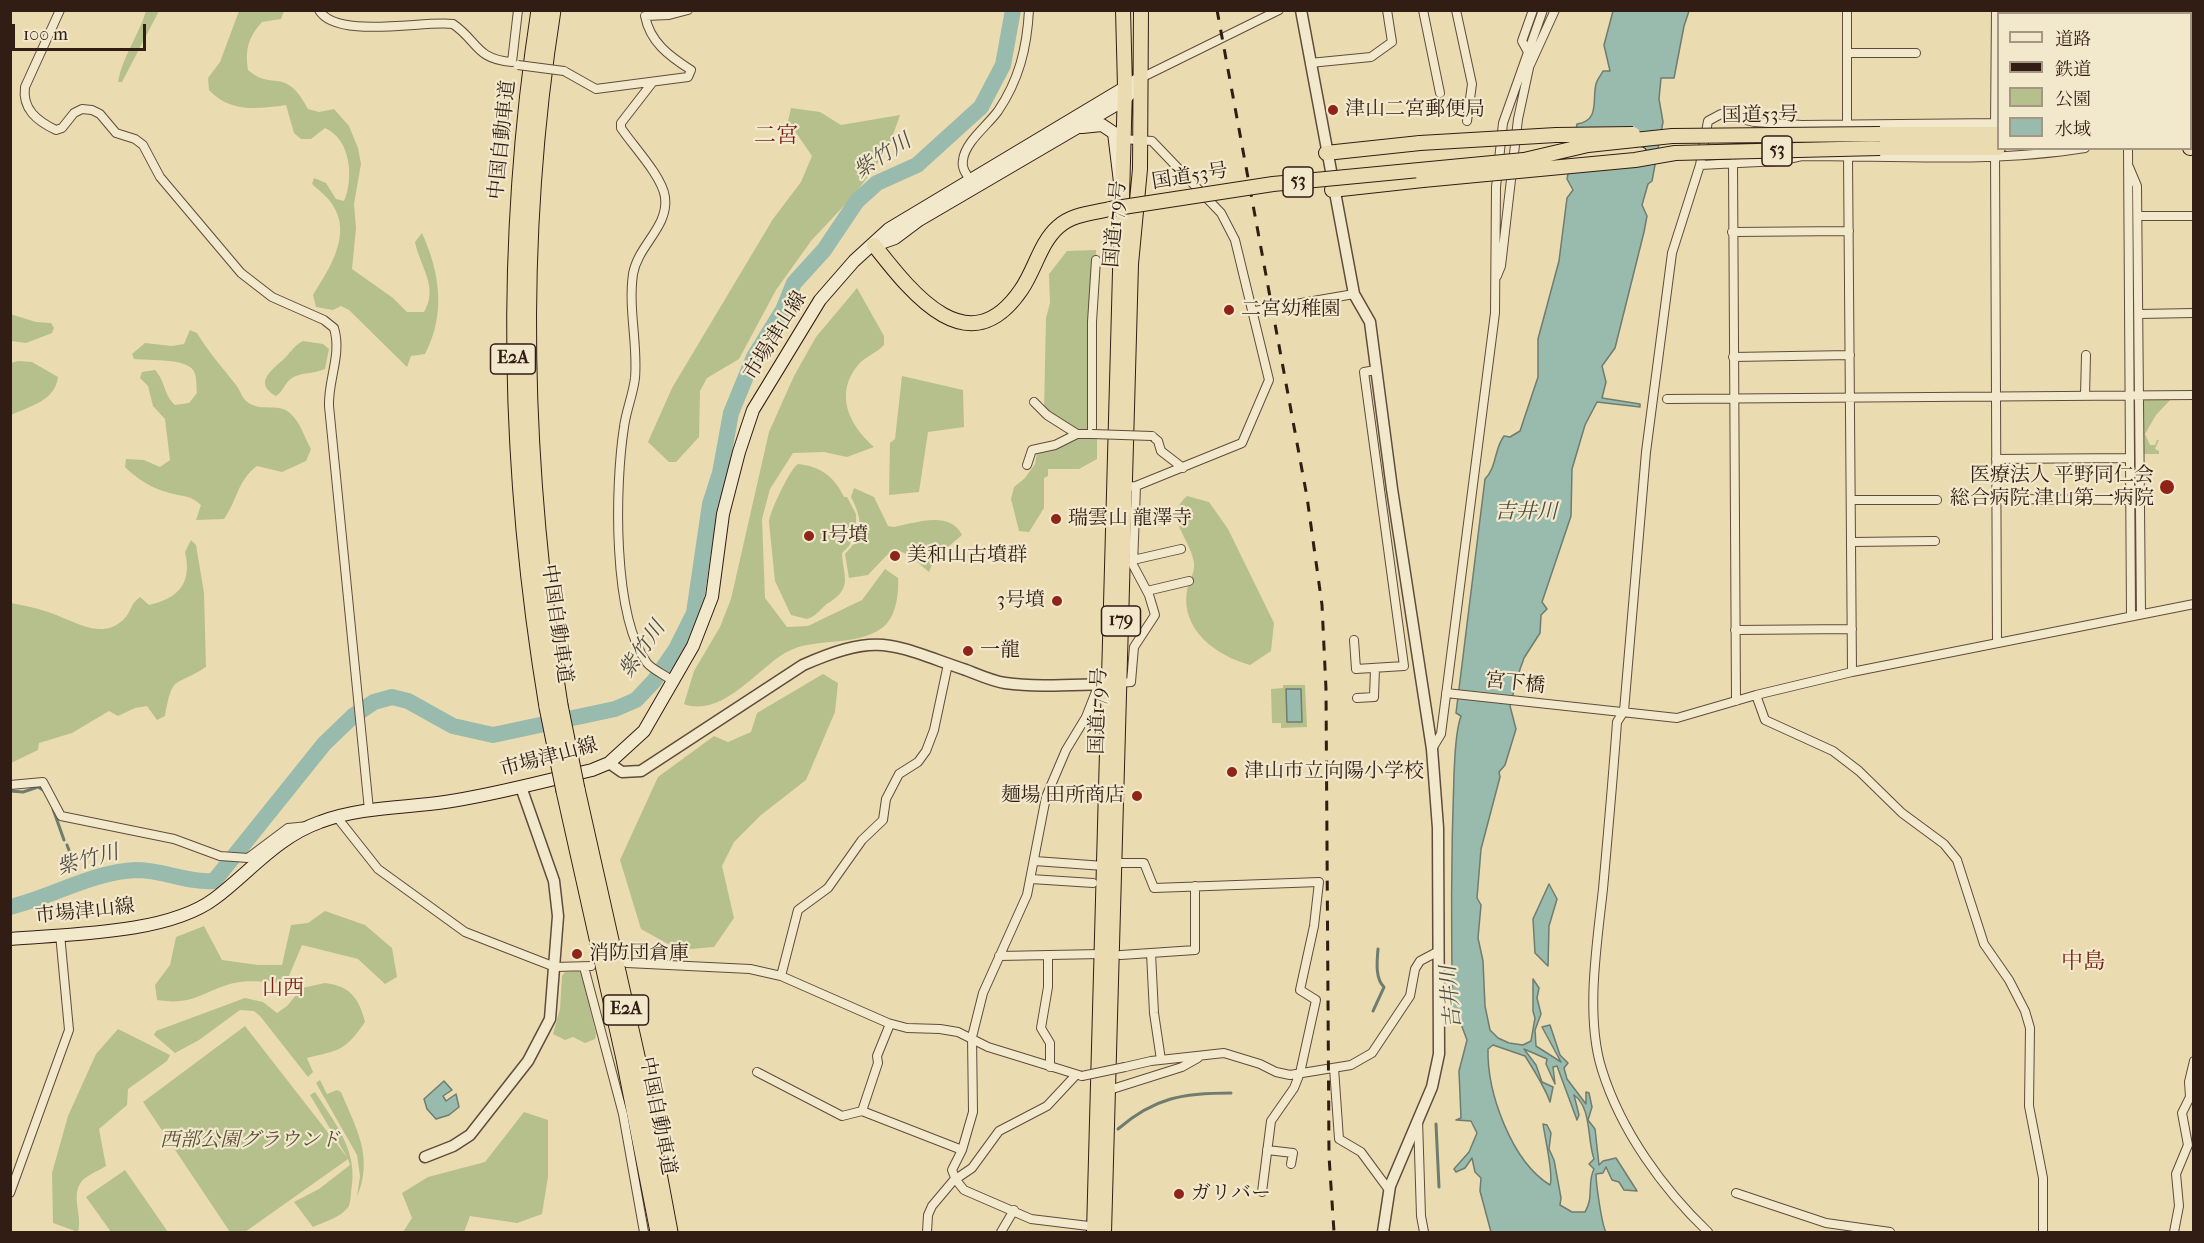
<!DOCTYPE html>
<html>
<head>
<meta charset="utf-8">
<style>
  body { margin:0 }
  #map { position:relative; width:2204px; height:1243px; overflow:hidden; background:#ebdbb0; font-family:"IM FELL French Canon","Noto Serif JP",serif }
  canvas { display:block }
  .frame { position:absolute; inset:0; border:12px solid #321d15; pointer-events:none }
  .legend { position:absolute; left:1997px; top:12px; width:195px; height:138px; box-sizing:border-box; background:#f2e8cc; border:2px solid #a59783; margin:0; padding:8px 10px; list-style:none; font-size:18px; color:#321d15 }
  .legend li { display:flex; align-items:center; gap:12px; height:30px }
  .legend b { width:30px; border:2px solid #a59783 }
  .scale { position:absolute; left:12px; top:24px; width:134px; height:27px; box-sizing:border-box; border:3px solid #321d15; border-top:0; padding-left:8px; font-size:18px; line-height:21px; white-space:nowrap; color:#321d15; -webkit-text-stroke:4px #f2e8cc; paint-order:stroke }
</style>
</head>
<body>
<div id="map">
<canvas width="2204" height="1243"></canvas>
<div class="frame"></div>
<ul class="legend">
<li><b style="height:8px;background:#f2e8cc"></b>道路</li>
<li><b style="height:8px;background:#321d15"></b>鉄道</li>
<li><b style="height:16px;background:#b6c08c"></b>公園</li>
<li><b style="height:16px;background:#98bbad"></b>水域</li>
</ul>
<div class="scale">100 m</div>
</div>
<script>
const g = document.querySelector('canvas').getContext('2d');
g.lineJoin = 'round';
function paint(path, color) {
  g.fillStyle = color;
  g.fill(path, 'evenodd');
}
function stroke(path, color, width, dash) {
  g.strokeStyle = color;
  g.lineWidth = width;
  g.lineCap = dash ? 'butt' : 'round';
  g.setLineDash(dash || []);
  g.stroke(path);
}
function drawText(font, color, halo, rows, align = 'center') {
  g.font = font + ' "IM FELL French Canon","Noto Serif JP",serif';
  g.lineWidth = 4.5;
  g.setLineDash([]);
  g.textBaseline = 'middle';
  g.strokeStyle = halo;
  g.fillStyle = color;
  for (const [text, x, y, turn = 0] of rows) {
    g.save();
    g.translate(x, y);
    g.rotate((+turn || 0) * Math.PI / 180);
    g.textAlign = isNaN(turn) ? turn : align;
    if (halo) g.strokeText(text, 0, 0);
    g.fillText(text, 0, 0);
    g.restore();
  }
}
paint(new Path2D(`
  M146,11H159L122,82H118C122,57 139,35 146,11Z
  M239,11H284L281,19L262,22C248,38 245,49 248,70C273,92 285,65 308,109L319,112L334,109L349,126L358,148L361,164L354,204L356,228L352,269L393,298L407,312H424C439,287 420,267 415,242L422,233C440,273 446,314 425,354L411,356L407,367L349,310L341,306L333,310L316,307L313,295C329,269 353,234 332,204C327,196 318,190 312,184L314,178L326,183L336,199L344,201C354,179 351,139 325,128L311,139H301L294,133L286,105C258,109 230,113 209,90L208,78L220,62Z
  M791,108L820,112L841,125L900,115L888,149L855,194L811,241L776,290L739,359L707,378L700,391L699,437L676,462H669L648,442L672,388L773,219L801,182L812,156L788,121Z
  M1096,250L1089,432H1079L1044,410L1046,318L1050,303L1049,274L1067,251Z
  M857,288L884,336V345C877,353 864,357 858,365C834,394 849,425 874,447L847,457L824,452L793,453L770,489L762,519L765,598L787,627L808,626L862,600L885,569L898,578C899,594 896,618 882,628C854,648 814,636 785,653C756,670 722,718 684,704L694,671L720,627L731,599L769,432L794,376L816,337Z
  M10,314L36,322L51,323L54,328L52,333L26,343L11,341Z
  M190,330L197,333C209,353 222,367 236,385C240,390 242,397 246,401C260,413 277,402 290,413C301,423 304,437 311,449L306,461L282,472L257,466C237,481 238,499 224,519L196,520L201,505C190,495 184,497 170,493C153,489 137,479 125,467L126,459L144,460L160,467L170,460L165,419L153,406L148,386L140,378L142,372L155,370C166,382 163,394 175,405L189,403L197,393C196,387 197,380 195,374C191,357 150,361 134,359L132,354L145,343L172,346L184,344Z
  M303,341L323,344L329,349L325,369C314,374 302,372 292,378C284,383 284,391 276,396C251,382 275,368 286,357C292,350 295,345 303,341Z
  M18,361L32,362L58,377C55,401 30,406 11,415V363Z
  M902,376L963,390L964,427L928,432L919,492L889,495L890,443L895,439Z
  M2142,399H2171L2156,415L2145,434L2150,445H2155L2157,440H2159L2155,449L2159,451V454H2142Z
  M1076,438L1097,439V459L1079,469H1048V476L1044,478V508L1029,532L1019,531L1011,499L1014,487L1025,478L1035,464L1037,453L1055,448Z
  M798,464C820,466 835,477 844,497H847L856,514V531L849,546L842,553C843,576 853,587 830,602C821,607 818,616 807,619L791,615L775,581L769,522C769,513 791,467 798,464Z
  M854,488L874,497L888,526L894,527C915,523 950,510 962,535L935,558L929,572L909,555L897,550L887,555L868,575L849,578L845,554C864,535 863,520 851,497Z
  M1187,496L1209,502L1228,529L1274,623L1271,651L1250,665C1217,656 1180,630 1187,590C1189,581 1195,573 1194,563C1191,539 1162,517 1187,496Z
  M191,540L196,545L204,593L206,667C174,688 173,673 165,716L157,720L147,706L135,708L118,716L109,711L72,733L39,743L38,750L11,763V603C28,606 45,610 61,617C81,625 104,638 123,620C131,613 130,604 140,597L149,605C180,598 192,582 185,552Z
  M823,674L838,683L835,712L806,780L761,815L734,842L722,866L734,918L714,947L679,950L641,929L620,860L658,777L714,736L728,742L751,732L757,713Z
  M1283,685H1305L1307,727L1281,728V723H1272L1271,689L1283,688Z
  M325,911L365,925L392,948L397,977L385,984L358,959L302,945L286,983C270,983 250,979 234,983C202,991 195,1006 157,1000L155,985L170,965L176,937L204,926L222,960L258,965H282L291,925L308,923Z
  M578,971L581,973L596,1034L595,1039L585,1043L573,1037L565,1040L553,1034L560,1009L562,976L565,972Z
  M325,983C350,986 359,998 365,1022C345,1051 340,1050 307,1058L313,1072L308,1077L260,1016L254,1011L240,1010L199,1040L175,1053L154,1035L156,1031L245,998L263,1002L277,1013L287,1006L302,988Z
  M245,1026L347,1157L310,1095L315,1092C336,1125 359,1151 351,1192C351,1196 350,1203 349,1206C342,1217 324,1222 313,1227L294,1202L319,1189L350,1165L348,1159L245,1232H230L143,1102Z
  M118,1029L170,1055L167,1061L128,1089L127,1105L99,1129L106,1166C100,1170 87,1175 82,1181C70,1195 83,1216 78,1232L53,1223L52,1173L68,1116L96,1054Z
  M320,1080L327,1094L337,1090L341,1092C356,1128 374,1157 357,1197L360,1176L357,1155L316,1083Z
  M524,1112L548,1120V1177L542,1214L517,1223L470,1216L464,1232H403L412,1218L402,1193L428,1177L485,1162Z
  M125,1170L168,1232H111L86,1197Z`), '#b6c08c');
const water = new Path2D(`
  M1613,11H1689L1684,26L1674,78H1661L1659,99L1663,122L1652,181L1648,184L1642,205L1647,216L1644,232L1615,348L1602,366L1606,382L1602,398L1640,404V407L1597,402L1585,425L1572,469L1571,516L1542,602L1547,609L1541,615L1540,633L1524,658L1518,675L1510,706L1516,729L1505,765L1499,772L1500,777L1481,849L1477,898L1481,905L1478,938L1483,961L1485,1006L1490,1030L1498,1038L1509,1043L1523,1045L1531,1041L1535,1018L1533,1011V979L1539,988L1537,998L1541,1014L1535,1030L1536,1046L1561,1062L1542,1027L1550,1025L1560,1055L1568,1063L1564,1068L1567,1079L1586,1104V1092L1589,1093L1592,1107L1588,1120L1595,1129L1599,1165L1603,1161L1616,1158L1637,1191L1624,1190L1619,1182L1612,1180L1606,1167L1603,1173L1596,1174C1596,1184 1602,1226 1606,1232H1491L1480,1191L1481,1178L1475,1172L1472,1158L1465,1168L1456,1172L1454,1169L1469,1152L1477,1133L1471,1121L1456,1120L1461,1118L1459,1071L1467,1040L1461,1024L1453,1021C1451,943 1451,857 1454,774C1455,757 1455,733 1461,716L1456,713L1485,479C1497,467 1494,449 1504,436L1510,437L1520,431L1538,377V339L1559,261L1567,198L1573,190L1567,179L1577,124C1600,121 1592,100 1596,84C1597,80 1601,75 1603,71H1610L1604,45ZM1493,1045L1525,1056C1534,1070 1545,1088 1550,1102L1553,1087L1542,1082L1536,1065L1524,1049L1547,1059L1546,1064L1555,1084L1553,1067L1557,1066L1577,1120L1579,1115L1574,1095C1592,1108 1587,1140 1594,1159L1589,1164L1594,1169C1587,1182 1594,1198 1585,1212H1572L1560,1205L1561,1198L1554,1160L1549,1149L1551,1133L1547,1125L1543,1124C1545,1138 1554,1176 1550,1185C1511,1161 1487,1092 1488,1049Z
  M1286,689H1301L1302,722H1287Z
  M1549,884L1557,899L1549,926L1548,966L1535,953L1533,919Z
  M444,1081L452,1090L443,1096L446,1101L456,1094L459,1107L449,1115L436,1119L427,1109L424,1099Z`);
paint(water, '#98bbad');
stroke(water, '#6f7c70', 1.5);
stroke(new Path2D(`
  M10,791L23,792L38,787L43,790
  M53,809L64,840
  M67,845L77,871
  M1373,1011L1384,987C1375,979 1377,961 1378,949
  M1436,1124L1439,1187
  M1118,1129C1155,1097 1184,1093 1231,1093`), '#6f7c70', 3);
stroke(new Path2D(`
  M10,907C52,897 92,872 136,870C163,870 188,883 214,881L324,744L353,716L374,702L392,697L408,701L453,726L493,735L615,709L636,700L654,681L676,649L694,613L710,504L720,473L731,413L754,357L783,310L794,283L824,250L857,201L877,183L917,165L981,107L1003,65L1013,10`), '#98bbad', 16);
const minor = new Path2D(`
  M60,10L25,87C22,109 37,121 56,130L62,128L74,113L82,109L92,110L100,114L116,133L135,139L143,145L160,177L241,273L272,297L324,320L334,328C342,355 328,379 329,406L369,810
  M319,10C336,40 425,20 453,24C478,41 475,59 512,62L518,10
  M1423,10L1440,93
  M1456,10L1472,84L1467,121
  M1847,10V124
  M2126,10V14
  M2137,10V14
  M1847,53H1916
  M1310,63L1371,57L1392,42L1387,10
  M1530,65L1555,10
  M564,71L596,89L688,77L691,70C669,56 650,42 645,16L669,15L688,10
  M1141,78L1279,10
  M652,83L621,123V128C633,146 662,176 665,197C669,227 638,245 633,274C628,309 638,344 635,378C633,395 626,411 624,427C615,485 612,615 647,663C653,670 665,675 673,681
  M1995,127L1996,10
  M1995,148L1997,643
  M2128,148L2131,616
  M1848,156L1852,672
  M1733,163L1736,701
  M1700,165L1779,161L1802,156C1896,156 1992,163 2085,148
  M2129,167L2137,186L2141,614
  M974,184C968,176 961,170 963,160C965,142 988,125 998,111C1019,80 1027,48 1029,10
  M2138,216H2194
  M1732,232L1849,231
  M1497,276L1501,266L1518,119L1529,68L1528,52L1522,41L1533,10
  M1255,311L1354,294
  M2139,314L2194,313
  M1733,357L1850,355
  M2085,396L2086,355
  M1667,399L2194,395
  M1034,402L1047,415L1077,434H1092V322L1096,260
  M1152,436L1158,441L1161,451L1183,468
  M1996,459L2130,458
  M1027,465L1032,450L1055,445L1077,434
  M1121,487L1136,486L1242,443L1269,380L1235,240L1221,213L1152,141L1122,139
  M1997,499L2130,500
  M1851,500H1937
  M1852,542L1935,541
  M1133,560L1181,549
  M1147,591L1189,581
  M1735,630L1852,629
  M1354,640L1356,669L1404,666L1364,372L1376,370
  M1119,683L1131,682L1134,647L1155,615L1149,595L1133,565L1136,486
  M1446,693L1677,718L1756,695L1852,672L2194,604
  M1756,695L1765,720L1833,751L1859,771L1902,813L1944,844L1957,860L1984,944L2009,980L2025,1011L2030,1028L2029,1106L2043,1178V1232
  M1357,698L1374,697L1375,668
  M1432,749L1441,734L1495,313L1496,187L1503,123L1543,10
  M10,785L43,782L61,816L174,839L220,856L248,858L288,828L308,826
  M336,816L378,869L465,932L555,967L591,966
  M1035,861L1104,866
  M1114,863H1144L1154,888L1319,882L1314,926L1300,990L1316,1000L1300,1073L1294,1088L1271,1121L1262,1192
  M1031,879L1093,883
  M1151,953L1154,1013L1161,1060
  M1048,955V987L1041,1028L1050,1043V1067
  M1121,955L1195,950V886
  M999,956L1101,954
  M627,963L750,969L781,976L888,1023L907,1028L940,1029L958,1032L988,1047L1082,1076
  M584,967L623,1114L644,1232
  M781,976L798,910L828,888L862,840L883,820L886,799L899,774L918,762L926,751L934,730L948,664
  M1125,1067L1151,1061L1224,1053L1260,1064L1276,1072L1290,1075L1351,1065L1372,1053L1410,996L1415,969L1420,961L1437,952
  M1334,1068L1339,1139L1361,1152L1389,1190
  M757,1072L842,1116L862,1111L878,1063L877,1056L890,1024
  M1106,1091L1182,1067L1198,1058
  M862,1111L962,1150
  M1418,1119L1421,1216L1424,1232
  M1267,1150L1293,1153L1291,1164
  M10,1193L69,1030L60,934
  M1736,1193L1826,1223L1890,1232
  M1097,1227L1031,1219L964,1190L956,1180L952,1170L962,1150L973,1112L972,1037L983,993L1027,895L1046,797L1066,750L1086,717L1099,684
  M927,1232L928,1215L932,1206L953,1181L972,1168L999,1131L1047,1106L1075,1076
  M1001,1232L1014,1210
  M1708,1232C1663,1189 1621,1131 1602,1070C1585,1017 1597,944 1603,889C1608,833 1613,778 1617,722L1624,711L1646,452L1672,253L1700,165L1708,121L1721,114L1754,122L1802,125L1998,123
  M2174,1232L2179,1206L2176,1174L2188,1145L2182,1113L2190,1097L2189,1082L2194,1061`);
const tertiary = new Path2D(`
  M1301,10L1354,294L1370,322L1392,489L1432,749L1438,828L1439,1054L1432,1087L1390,1186L1383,1232
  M609,763L622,772L641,771L803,665C880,631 892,645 966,670C979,675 992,681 1005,683C1041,688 1080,684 1116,684
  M425,1157L453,1146L470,1135L528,1061L550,1019L558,916L554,881L521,787`);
const secondary = new Path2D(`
  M1082,127L1102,125L1114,133L1120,182
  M878,244L895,238L919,220L1124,100L1130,93
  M10,939C68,934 167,934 214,899C249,873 277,837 320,822C360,807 403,808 445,802C494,795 544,781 592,770L609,763L644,731L693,646L712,597L723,514L739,452L753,410L820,300L854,261L889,229L1141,78`);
const trunk = new Path2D(`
  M2190,132H2194
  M1880,134H1998
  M1880,148H1998
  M2190,148L2194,147
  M1326,153L1420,143
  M1548,158L1640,154
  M1332,190L1423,180
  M874,245C911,292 968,367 1021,290C1035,270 1040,243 1058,227C1072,214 1093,213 1110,209
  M1094,1232L1125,87L1123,10
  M1104,1232L1131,264L1140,169L1141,10`);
const motorway = new Path2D(`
  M539,10C503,245 508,473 547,707
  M553,10C516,244 523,472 560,705
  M577,789L637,1056L670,1232
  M564,791L624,1059L658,1232`);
stroke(minor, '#604c3c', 10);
stroke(tertiary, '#604c3c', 13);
stroke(secondary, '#321d15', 14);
stroke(trunk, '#321d15', 16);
stroke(motorway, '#321d15', 17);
stroke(minor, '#f2e8cc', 8);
stroke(tertiary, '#f2e8cc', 10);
stroke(secondary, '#f2e8cc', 12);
stroke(trunk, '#ebdbb0', 14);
stroke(motorway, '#ebdbb0', 15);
stroke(new Path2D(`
  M1217,10L1307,497L1322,605L1326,689L1329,1156L1334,1232`), '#321d15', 3, [10, 10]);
const minorBridge = new Path2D(`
  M518,65L564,71
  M1092,434L1152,436
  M1082,1076L1125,1067`);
const trunkBridge = new Path2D(`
  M1420,143L1556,135L1633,134
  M1423,180L1635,160L1675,153L1880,148
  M1110,209L1273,184L1524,160L1588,145L1672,136L1880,134`);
const motorwayBridge = new Path2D(`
  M560,705L577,789
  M547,707L564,791`);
stroke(minorBridge, '#604c3c', 10, []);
stroke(trunkBridge, '#321d15', 16, []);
stroke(motorwayBridge, '#321d15', 17, []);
stroke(minorBridge, '#f2e8cc', 8);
stroke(trunkBridge, '#ebdbb0', 14);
stroke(motorwayBridge, '#ebdbb0', 15);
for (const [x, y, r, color] of [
  [1333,110,6,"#8f2418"],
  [1229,310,6,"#8f2418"],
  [2167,487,8,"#8f2418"],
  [1056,519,6,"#8f2418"],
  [809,536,6,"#8f2418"],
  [895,556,6,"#8f2418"],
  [1057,601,6,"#8f2418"],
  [968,651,6,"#8f2418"],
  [1232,772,6,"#8f2418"],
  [1137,796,6,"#8f2418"],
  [577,954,6,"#8f2418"],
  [1179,1194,6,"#8f2418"]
]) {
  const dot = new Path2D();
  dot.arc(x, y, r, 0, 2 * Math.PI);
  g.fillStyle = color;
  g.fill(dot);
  stroke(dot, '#f2e8cc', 2);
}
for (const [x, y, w] of [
  [1777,151,30],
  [1298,182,30],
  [513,359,45],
  [1121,621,39],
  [626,1010,45]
]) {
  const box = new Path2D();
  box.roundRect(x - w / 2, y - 15, w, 30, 4.5);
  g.fillStyle = '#f2e8cc';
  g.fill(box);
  stroke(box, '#321d15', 1.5);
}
drawText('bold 18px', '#321d15', null, [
  ["53",1777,151],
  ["53",1298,182],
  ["E2A",513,359],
  ["179",1121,621],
  ["E2A",626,1010]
]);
drawText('20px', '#321d15', '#f2e8cc', [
  ["津山二宮郵便局",1345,110],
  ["二宮幼稚園",1241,310],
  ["医療法人 平野同仁会",2154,476,"right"],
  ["総合病院 津山第一病院",2154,499,"right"],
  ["瑞雲山 龍澤寺",1068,519],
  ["1号墳",821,536],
  ["美和山古墳群",907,556],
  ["3号墳",1045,601,"right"],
  ["一龍",980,651],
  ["津山市立向陽小学校",1244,772],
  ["麺場 田所商店",1125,796,"right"],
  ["消防団倉庫",589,954],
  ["ガリバー",1191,1194]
], 'left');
drawText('20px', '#321d15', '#f2e8cc', [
  ["国道53号",1760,116,-1],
  ["中国自動車道",503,140,-84],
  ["国道53号",1190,177,-9],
  ["国道179号",1116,224,-85],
  ["市場津山線",776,336,-58],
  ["中国自動車道",556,624,82],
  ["宮下橋",1515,684,6],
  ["国道179号",1099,711,-88],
  ["市場津山線",549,758,-15],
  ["市場津山線",85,912,-6],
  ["中国自動車道",657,1116,79]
]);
drawText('italic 20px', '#5a4e39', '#f2e8cc', [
  ["西部公園グラウンド",250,1141]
]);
drawText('italic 21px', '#514c43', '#f2e8cc', [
  ["紫竹川",883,157,-33],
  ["吉井川",1526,513],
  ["紫竹川",643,650,-55],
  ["紫竹川",88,861,-15],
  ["吉井川",1452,997,-95]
]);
drawText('21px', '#7a1f14', '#f2e8cc', [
  ["山西",283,989]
]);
drawText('22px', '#7a1f14', '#f2e8cc', [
  ["二宮",776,137],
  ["中島",2083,963]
]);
</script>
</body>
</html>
